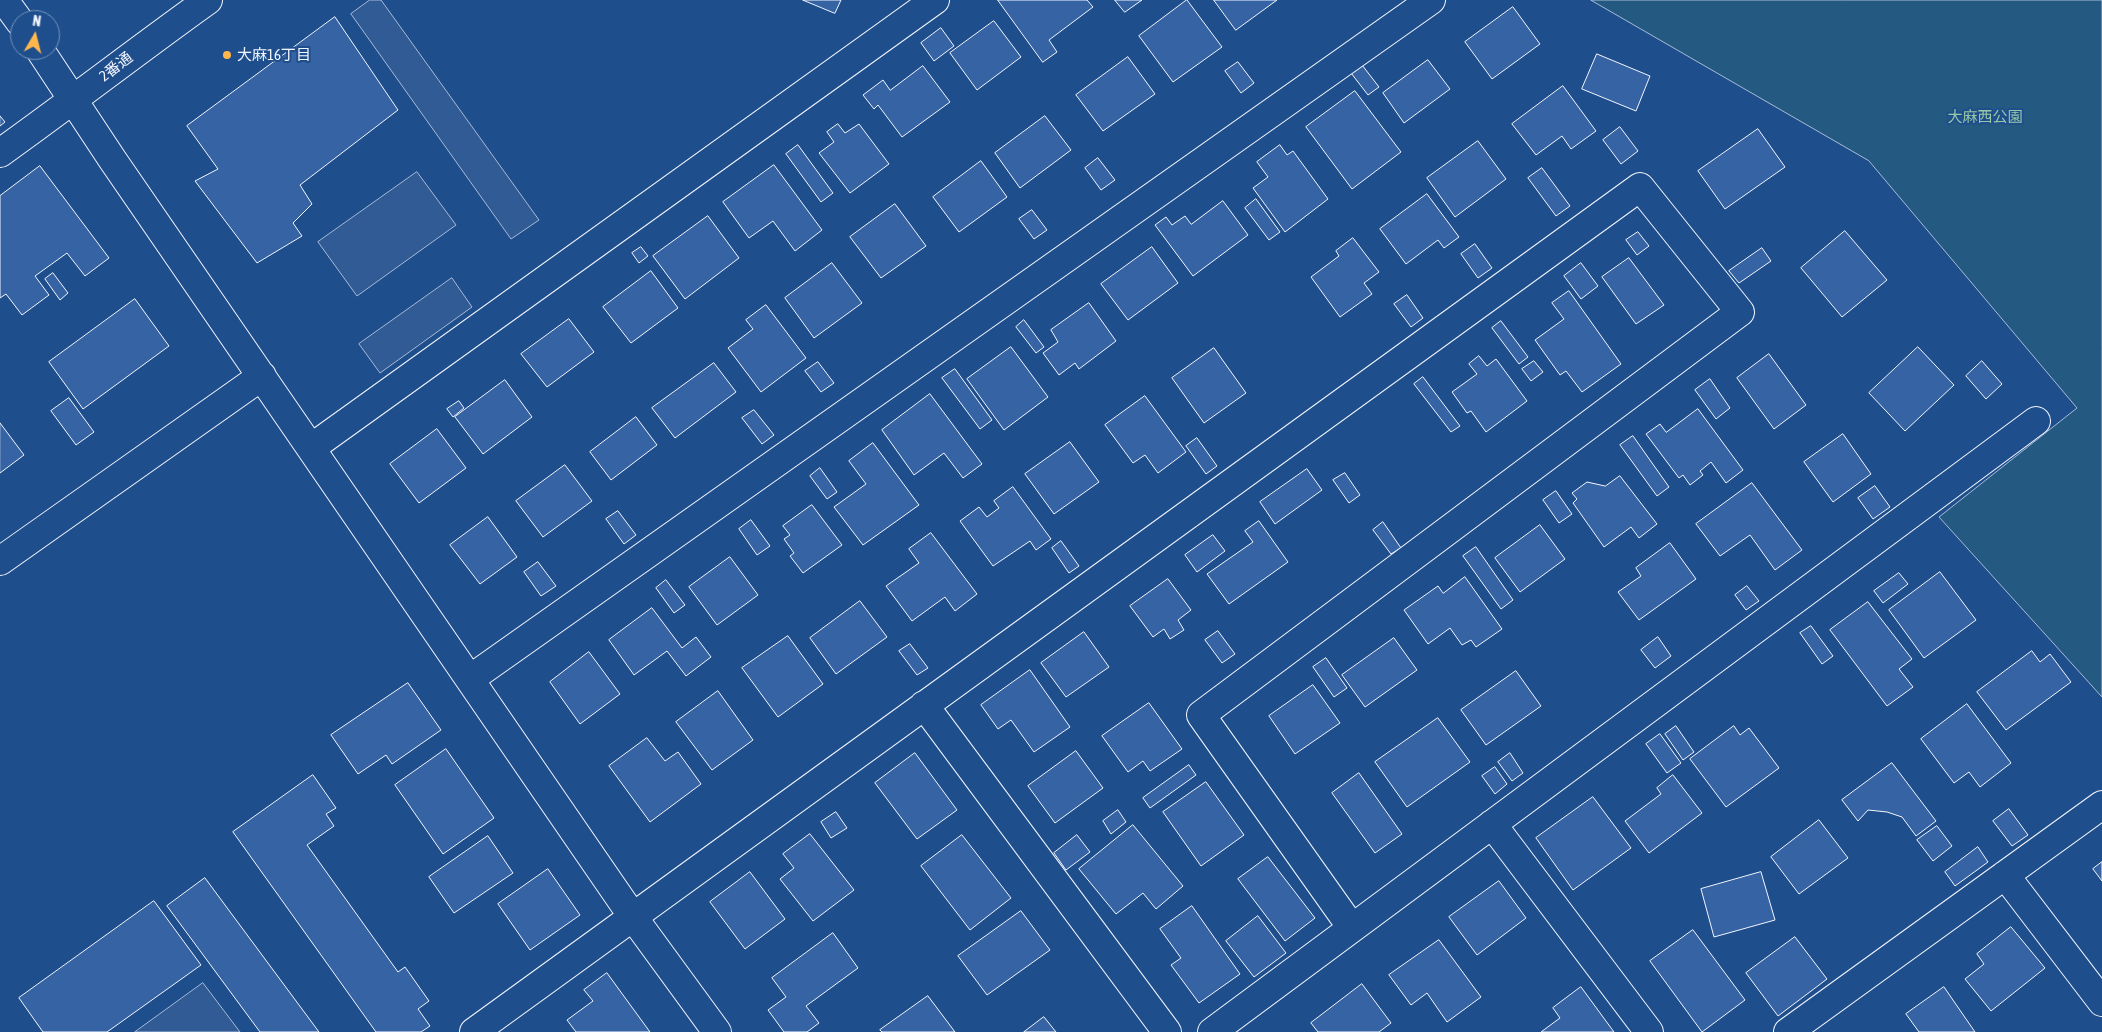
<!DOCTYPE html>
<html>
<head>
<meta charset="utf-8">
<style>
  body { margin:0 }
  #map { position:relative; width:2102px; height:1032px; overflow:hidden; background:#1f4e8c; font-family:"Asap Condensed",sans-serif }
  canvas { display:block }
  .north { position:absolute; left:10px; top:10px; width:50px; height:50px; box-sizing:border-box; background:#1f4e8c; border:1px solid #7391ba; border-radius:50%; rotate:8deg; font-size:14px; font-weight:700; line-height:20px; text-align:center; color:#f2f6ff }
  .north::after { content:''; display:block; margin:auto; width:18px; height:22px; background:#ffb74d; clip-path:polygon(50% 0,100% 100%,50% 72%,0 100%) }
</style>
</head>
<body>
<div id="map">
<canvas width="2102" height="1032"></canvas>
<div class="north">N</div>
</div>
<script>
const g = document.querySelector('canvas').getContext('2d');
g.lineJoin = 'round';
function paint(path, color) {
  g.fillStyle = color;
  g.fill(path, 'evenodd');
}
function stroke(path, color, width, dash) {
  g.strokeStyle = color;
  g.lineWidth = width;
  g.lineCap = dash ? 'butt' : 'round';
  g.setLineDash(dash || []);
  g.stroke(path);
}
function drawText(font, color, halo, rows, align = 'center') {
  g.font = font + ' "Asap Condensed","Noto Sans JP",sans-serif';
  g.lineWidth = 4;
  g.setLineDash([]);
  g.textBaseline = 'middle';
  g.strokeStyle = halo;
  g.fillStyle = color;
  for (const [text, x, y, turn = 0] of rows) {
    g.save();
    g.translate(x, y);
    g.rotate((+turn || 0) * Math.PI / 180);
    g.textAlign = isNaN(turn) ? turn : align;
    if (halo) g.strokeText(text, 0, 0);
    g.fillText(text, 0, 0);
    g.restore();
  }
}
const green = new Path2D(`
  M1591,0H2102V697L1939,517L2077,408L1869,161Z`);
paint(green, '#245a82');
stroke(green, '#a8bbd7', 1);
const parking = new Path2D(`
  M370,0H381L539,220L511,239L351,14Z
  M417,172L456,225L357,296L318,242Z
  M452,278L472,307L380,373L359,344Z
  M203,983L240,1032H135Z`);
paint(parking, '#305b95');
stroke(parking, '#a8bbd7', 1);
const building = new Path2D(`
  M803,0H841L835,13Z
  M998,0H1087L1093,7L1049,40L1057,52L1043,62Z
  M1115,0H1142L1125,12Z
  M1187,0L1222,47L1173,82L1139,36Z
  M1214,0H1277L1236,30Z
  M1513,7L1540,44L1492,79L1465,42Z
  M335,17L398,110L300,185L312,204L293,223L302,236L257,263L195,181L218,169L187,126Z
  M994,21L1021,57L977,90L950,53Z
  M941,28L954,46L934,61L921,43Z
  M1597,54L1650,76L1636,111L1582,89Z
  M1128,57L1155,94L1103,131L1076,95Z
  M1428,60L1450,89L1404,123L1383,93Z
  M1238,62L1254,83L1241,93L1225,71Z
  M1362,65L1379,87L1368,95L1351,73Z
  M923,66L950,102L902,137L878,105L874,109L863,95L883,80L890,90Z
  M1563,86L1596,131L1571,149L1562,136L1536,155L1512,124Z
  M1355,91L1401,152L1352,189L1306,127Z
  M0,116L5,122L0,126Z
  M1045,116L1071,150L1020,188L995,153Z
  M838,124L845,133L859,124L889,164L850,193L819,153L834,142L827,132Z
  M1620,127L1638,151L1621,164L1603,140Z
  M1758,129L1785,167L1725,209L1698,171Z
  M1478,141L1506,179L1455,217L1427,178Z
  M798,145L833,193L821,202L786,154Z
  M1280,145L1287,155L1293,151L1328,199L1285,232L1253,188L1268,177L1257,162Z
  M1098,158L1115,180L1101,190L1085,168Z
  M981,161L1007,197L959,232L933,197Z
  M774,165L822,230L795,251L773,221L749,238L723,202Z
  M40,166L109,258L85,276L67,253L35,276L49,295L22,315L6,294L0,298V196Z
  M1542,168L1570,206L1556,216L1528,178Z
  M1427,194L1459,237L1444,248L1438,240L1406,264L1380,229Z
  M1256,199L1280,232L1269,240L1245,208Z
  M1223,201L1248,235L1193,276L1155,225L1166,217L1172,225L1185,216L1191,224Z
  M895,204L926,246L881,278L850,237Z
  M1032,210L1047,230L1034,239L1019,219Z
  M708,216L739,258L685,299L653,256Z
  M1845,231L1887,280L1842,317L1801,268Z
  M1638,232L1649,246L1637,255L1626,240Z
  M1353,238L1379,272L1364,283L1372,294L1340,317L1311,277L1339,256L1336,251Z
  M1475,244L1492,268L1478,278L1461,254Z
  M641,247L648,256L639,263L632,253Z
  M1152,247L1178,283L1128,320L1101,284Z
  M1762,248L1771,261L1739,283L1729,271Z
  M1629,258L1664,305L1636,324L1602,277Z
  M832,263L862,303L814,338L785,298Z
  M1581,263L1598,286L1581,299L1564,276Z
  M651,271L678,308L631,343L603,307Z
  M53,273L68,293L60,300L45,279Z
  M1569,291L1621,364L1582,392L1566,371L1560,375L1535,340L1564,319L1552,303Z
  M1407,295L1423,318L1411,327L1394,304Z
  M135,299L169,346L83,409L49,362Z
  M1089,303L1116,341L1079,369L1075,363L1059,375L1043,353L1058,342L1051,330Z
  M766,305L806,358L761,392L728,348L753,329L746,320Z
  M569,319L594,352L547,387L521,354Z
  M1024,320L1044,347L1036,353L1016,327Z
  M1501,321L1528,357L1519,364L1492,328Z
  M1011,347L1048,397L1004,430L967,379Z
  M1918,347L1954,385L1905,431L1869,393Z
  M1214,348L1246,393L1204,423L1172,378Z
  M1769,354L1806,405L1774,429L1737,378Z
  M1479,356L1487,366L1496,359L1527,401L1486,432L1471,411L1467,413L1452,392L1477,374L1469,364Z
  M1534,361L1543,372L1531,381L1522,369Z
  M1982,361L2002,384L1986,399L1966,376Z
  M818,362L834,383L821,392L805,371Z
  M714,363L736,392L675,438L652,408Z
  M955,369L992,420L980,429L942,378Z
  M1423,377L1460,426L1451,432L1414,384Z
  M1710,379L1730,408L1716,419L1695,390Z
  M505,380L532,417L483,454L455,417Z
  M930,394L982,464L963,478L944,453L914,475L882,430Z
  M1145,396L1186,452L1158,473L1145,455L1133,463L1105,425Z
  M69,398L94,432L76,445L51,411Z
  M459,401L464,408L453,417L447,409Z
  M1698,409L1743,470L1726,483L1711,462L1700,471L1703,475L1690,485L1683,475L1679,478L1646,434L1660,424L1666,432Z
  M754,410L774,435L762,444L742,418Z
  M636,417L657,445L611,480L590,452Z
  M0,423L24,455L0,473Z
  M437,429L466,468L419,503L390,464Z
  M1843,434L1871,474L1833,502L1804,462Z
  M1633,436L1669,487L1657,496L1620,445Z
  M1197,438L1217,466L1206,474L1186,446Z
  M1070,442L1099,482L1054,514L1025,474Z
  M873,443L919,505L863,545L834,507L866,484L849,461Z
  M565,465L592,501L543,537L516,501Z
  M820,468L837,492L827,499L810,476Z
  M1307,469L1322,490L1275,524L1260,502Z
  M1345,473L1360,495L1349,503L1333,480Z
  M1620,476L1657,524L1639,538L1631,527L1604,547L1573,503L1577,499L1572,493L1587,482L1605,486Z
  M1752,483L1802,550L1775,570L1750,535L1720,556L1696,524Z
  M1875,486L1890,507L1873,519L1858,498Z
  M1013,487L1051,539L1036,550L1030,541L993,566L960,521L979,507L987,517L999,508L994,501Z
  M1556,491L1572,514L1559,523L1543,500Z
  M812,505L842,545L803,573L790,556L794,553L784,539L790,535L783,526Z
  M618,511L636,535L624,544L606,519Z
  M488,517L517,557L480,584L450,545Z
  M751,520L770,546L757,555L739,529Z
  M1259,521L1288,562L1229,604L1207,574L1253,542L1245,531Z
  M1383,522L1401,548L1391,554L1373,530Z
  M1540,525L1565,559L1520,592L1495,558Z
  M931,533L977,594L955,611L945,597L912,621L886,586L919,563L909,549Z
  M1213,535L1225,551L1197,572L1185,555Z
  M1061,541L1079,566L1069,573L1052,548Z
  M1670,543L1696,579L1639,620L1618,592L1641,576L1636,568Z
  M1476,547L1513,600L1501,609L1463,556Z
  M730,557L758,595L717,625L689,587Z
  M538,562L556,586L541,596L524,572Z
  M1940,572L1976,620L1924,658L1889,610Z
  M1899,573L1908,584L1883,603L1874,591Z
  M1465,577L1502,629L1476,647L1471,640L1462,645L1450,628L1428,644L1404,610L1438,586L1443,593Z
  M1168,579L1191,610L1178,620L1184,630L1170,639L1164,629L1153,637L1130,606Z
  M666,580L685,605L674,613L656,588Z
  M1747,586L1759,601L1746,610L1735,595Z
  M860,601L887,637L836,674L810,638Z
  M1868,602L1912,659L1899,669L1913,687L1887,706L1830,630Z
  M652,608L682,648L696,637L711,657L686,676L667,651L634,675L609,640Z
  M1811,626L1833,656L1822,664L1800,633Z
  M1218,631L1235,654L1222,663L1205,640Z
  M1084,632L1109,667L1066,697L1041,663Z
  M788,636L823,684L778,717L742,668Z
  M1658,637L1671,656L1655,668L1641,650Z
  M1394,638L1417,670L1365,707L1342,675Z
  M910,644L928,668L917,675L899,651Z
  M2032,651L2040,662L2050,654L2071,682L2006,730L1977,692Z
  M589,652L620,694L580,724L550,682Z
  M1326,658L1347,688L1334,697L1313,667Z
  M1030,670L1070,727L1034,752L1011,720L998,729L981,705Z
  M1516,671L1541,706L1486,745L1461,710Z
  M408,683L441,730L392,764L386,755L358,774L331,735Z
  M1313,685L1340,723L1295,754L1269,716Z
  M718,691L753,740L712,770L676,722Z
  M1149,703L1182,749L1150,771L1143,761L1128,772L1102,736Z
  M1967,704L2011,763L1980,787L1969,772L1954,783L1921,739Z
  M1438,718L1470,762L1407,807L1375,762Z
  M1676,726L1694,752L1683,760L1665,734Z
  M1734,726L1740,735L1749,728L1779,768L1726,807L1690,759Z
  M1660,734L1681,763L1667,773L1646,744Z
  M647,738L665,761L678,752L701,784L650,822L609,766Z
  M446,749L494,818L443,854L395,785Z
  M1076,751L1103,788L1055,823L1028,786Z
  M915,753L957,810L917,839L875,783Z
  M1510,753L1523,773L1512,781L1498,762Z
  M1892,763L1936,821L1916,836L1902,817L1887,812L1868,810L1858,821L1842,800Z
  M1189,765L1196,775L1150,808L1143,798Z
  M1495,767L1507,784L1495,794L1482,776Z
  M1359,773L1402,834L1375,853L1332,793Z
  M313,775L336,808L326,814L334,826L307,845L398,972L405,967L429,1001L418,1009L430,1026L421,1032H376L233,832Z
  M1673,775L1702,813L1649,853L1625,821L1661,794L1657,788Z
  M1206,782L1244,835L1201,866L1163,812Z
  M1593,797L1631,848L1573,890L1536,838Z
  M2009,809L2028,835L2012,846L1993,821Z
  M1118,810L1126,822L1111,834L1103,821Z
  M836,812L847,828L831,838L821,822Z
  M1819,820L1848,858L1799,894L1771,857Z
  M1133,825L1183,886L1156,909L1143,893L1116,914L1079,869Z
  M1937,826L1952,846L1933,861L1917,840Z
  M810,834L854,890L813,921L780,879L794,868L783,854Z
  M962,835L1011,898L970,930L921,866Z
  M1077,835L1090,852L1066,870L1054,853Z
  M488,836L513,873L454,913L429,877Z
  M1978,847L1988,862L1955,886L1945,872Z
  M1268,857L1315,918L1285,941L1238,879Z
  M2102,862V881L2093,869Z
  M548,869L580,915L530,950L498,904Z
  M750,872L785,919L745,949L710,902Z
  M1761,872L1775,920L1714,937L1701,889Z
  M205,878L319,1032H260L167,906Z
  M1499,881L1526,918L1477,955L1449,917Z
  M154,901L201,965L107,1032H43L19,998Z
  M1192,906L1240,974L1199,1003L1171,965L1181,958L1160,929Z
  M1021,911L1050,950L987,995L958,956Z
  M1258,916L1286,953L1254,977L1226,941Z
  M2011,927L2045,968L1991,1011L1965,979L1984,964L1977,954Z
  M1693,930L1745,1000L1702,1032L1650,961Z
  M833,933L858,968L806,1006L819,1023L807,1032H784L768,1010L786,997L772,978Z
  M1795,937L1827,979L1778,1016L1746,973Z
  M1439,940L1481,997L1447,1022L1427,993L1411,1005L1389,975Z
  M607,973L650,1032H576L567,1020L593,1001L584,990Z
  M1362,984L1391,1023L1379,1032H1318L1311,1023Z
  M1581,987L1614,1032H1541L1560,1018L1553,1008Z
  M1944,987L1975,1032H1919L1906,1014Z
  M928,996L955,1032H882L880,1030Z
  M1044,1017L1056,1032H1024Z`);
paint(building, '#3563a3');
stroke(building, '#f2f6ff', 1);
const minor = new Path2D(`
  M4,0L20,22
  M40,50L112,159L633,917L717,1032
  M0,153C70,103 138,50 208,0
  M311,448L935,0
  M0,561L262,376
  M470,679L1431,0
  M924,705L1167,1032
  M1492,824L1649,1032
  M2005,875L2102,1002
  M474,1032L1640,187L1740,312L1201,715L1352,928
  M1212,1032L2036,421
  M1788,1032L2102,805`);
stroke(minor, '#f2f6ff', 30);
stroke(minor, '#1f4e8c', 28);
for (const [x, y, r, color] of [
  [227,55,5,"#ffb74d"]
]) {
  const dot = new Path2D();
  dot.arc(x, y, r, 0, 2 * Math.PI);
  g.fillStyle = color;
  g.fill(dot);
  stroke(dot, '#1f4e8c', 2);
}
drawText('15px', '#f2f6ff', '#1f4e8c', [
  ["大麻16丁目",237,55]
], 'left');
drawText('15px', '#f2f6ff', '#1f4e8c', [
  ["2番通",116,67,-38]
]);
drawText('15px', '#97c8a6', '#1f4e8c', [
  ["大麻西公園",1985,117]
]);
</script>
</body>
</html>
